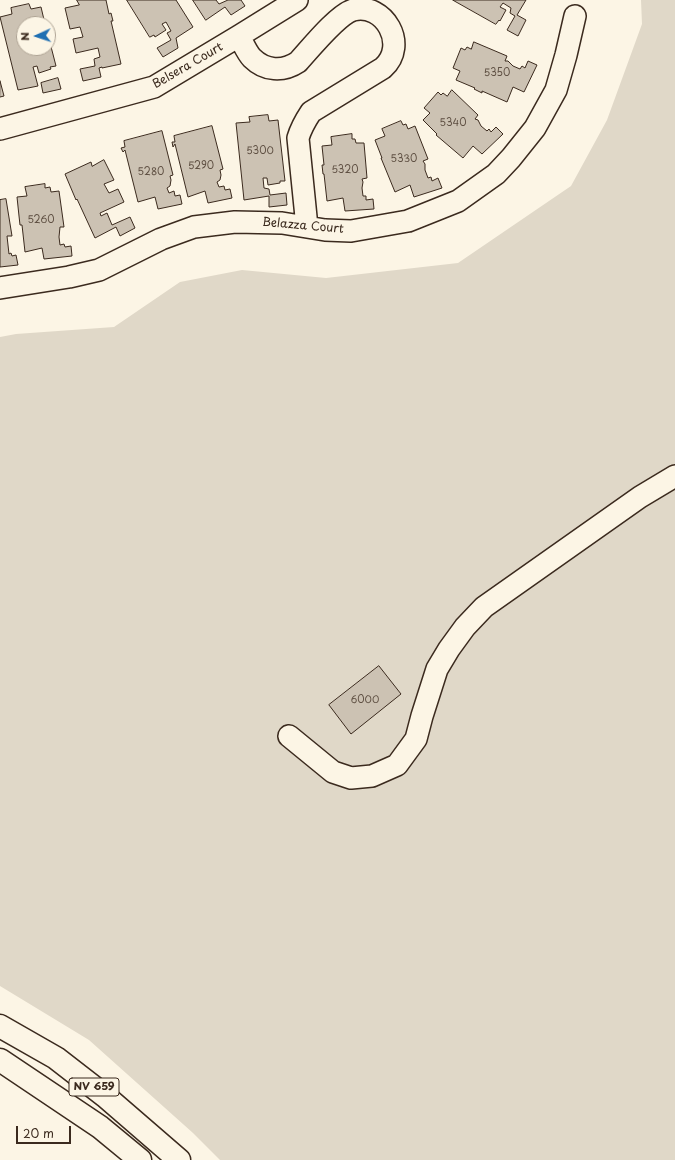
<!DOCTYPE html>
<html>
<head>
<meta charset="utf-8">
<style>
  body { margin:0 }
  #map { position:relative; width:675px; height:1160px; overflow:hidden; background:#fcf5e5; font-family:"Playpen Sans",sans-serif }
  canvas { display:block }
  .north { position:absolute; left:16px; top:16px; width:40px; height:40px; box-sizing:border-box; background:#fcf5e5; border:1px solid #afa495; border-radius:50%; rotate:267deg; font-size:11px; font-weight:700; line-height:16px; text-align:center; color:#3b2a1e }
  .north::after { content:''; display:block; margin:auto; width:14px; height:18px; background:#1f6fb2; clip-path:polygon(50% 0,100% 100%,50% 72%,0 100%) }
  .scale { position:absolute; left:16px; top:1126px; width:55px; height:18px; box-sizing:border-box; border:2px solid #3b2a1e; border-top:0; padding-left:5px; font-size:12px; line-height:14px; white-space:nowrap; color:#3b2a1e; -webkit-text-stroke:3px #fcf5e5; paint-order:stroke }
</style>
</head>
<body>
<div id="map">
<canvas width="675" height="1160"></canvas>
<div class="north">N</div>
<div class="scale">20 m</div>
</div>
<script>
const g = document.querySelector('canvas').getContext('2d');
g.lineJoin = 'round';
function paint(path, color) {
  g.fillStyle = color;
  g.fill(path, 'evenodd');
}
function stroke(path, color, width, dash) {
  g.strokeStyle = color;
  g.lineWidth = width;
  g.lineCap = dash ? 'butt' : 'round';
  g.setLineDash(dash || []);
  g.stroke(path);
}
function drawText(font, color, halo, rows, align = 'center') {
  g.font = font + ' "Playpen Sans",sans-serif';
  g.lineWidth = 3;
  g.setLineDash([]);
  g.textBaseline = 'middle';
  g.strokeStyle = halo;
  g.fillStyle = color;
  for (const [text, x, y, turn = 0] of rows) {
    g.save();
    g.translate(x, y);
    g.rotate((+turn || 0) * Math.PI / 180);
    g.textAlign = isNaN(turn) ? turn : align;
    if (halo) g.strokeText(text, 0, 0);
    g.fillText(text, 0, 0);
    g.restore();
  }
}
paint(new Path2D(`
  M641,0H675V1160H220L193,1133L89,1040L0,986V337L16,334L114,327L180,282L242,270L326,278L458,263L571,186L607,120L642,24Z`), '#e0d8c8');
const building = new Path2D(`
  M77,0H106L109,14L111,13L113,21H111L121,64L102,68V67L99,68L101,77L83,81L80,69L95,66L94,59L100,57L98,48L76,53L73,39L83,37L80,27L70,29L65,8L79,5Z
  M127,0H176L193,27L176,38L178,48L163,57L157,48L171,40L167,33L171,31L166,22L162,24L166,30L155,37L154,35L150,37Z
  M193,0H216L219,4L228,0H241L245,6L231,15L225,7L206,20Z
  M453,0H526L517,15L526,20L518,36L507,30L515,16L510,13L511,8L503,3L500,7L506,10L500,21L499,20L496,24Z
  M29,4L31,9L41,7L45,24H24V48H48V35L56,66L50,67L51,69L39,73L37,66L33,67L38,86L18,90L0,17L12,14L11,8Z
  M474,42L507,56L505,61H508L513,66L520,69L522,66L525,68L528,61L537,65L524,92L513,87L507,102L482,91V93L474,89L475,88L456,80L460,71L453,68L461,48L465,50L467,47L471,49Z
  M58,78L61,89L43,93L41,83Z
  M0,81L4,96L0,97Z
  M452,90L478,115L475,119L478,120L481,126L487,131L489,129L491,132L496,127L503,134L482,154L473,146L463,158L436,135L437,134L423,120L430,113L424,108L438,92L441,95L443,93L447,96Z
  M268,115L269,121L278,120L285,181H280V183L268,185L267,178H263L264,188L269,189L270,195L286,193L287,205L269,207V196L244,200L236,123L250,122L249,117Z
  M401,121L403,125L406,124L408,129L415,126L428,159L423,161L425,164V170L428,178L431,177L432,181L438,178L442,188L414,197L410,185L395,192L381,158H382L375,140L385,136L382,129Z
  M212,126L223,169L220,170L221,175L220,180L217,182L219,187L224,186L225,190L230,189L232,198L208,203L205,191L188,197L175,144L173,147L172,142H175L174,136Z
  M162,131L173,175L170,176L171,180L170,186L167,188L169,193L174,191L175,196L180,195L182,204L158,209L155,197L138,202L125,150L123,152L121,148L125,147L124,141Z
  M352,134V139H355L356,143H364L367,178L362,179L363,182L362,188L363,196H366V200L373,199L374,209L345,211L343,198L327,201L324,174H323L322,165H324L322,146L332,145L331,137Z
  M104,160L114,180L104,184L109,193L118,189L124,202L100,213L101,216L107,213L112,225L130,217L135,228L120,236L116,227L95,238L77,199L76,200L65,174L91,162L92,166Z
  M45,184V188L50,187L51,192L59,191L64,227H60L59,237L60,245L64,244L65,247L71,246L72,256L44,259L42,248L25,252L22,225H20L19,216L17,197L27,196L25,187Z
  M6,199L12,236H7L9,254L11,253L12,256L16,255L18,265L0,267V200Z
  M379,666L401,694L351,734L329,705Z`);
paint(building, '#ccc2b3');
stroke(building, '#3b2a1e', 1);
const minor = new Path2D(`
  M239,36C243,43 247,53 252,58C265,71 283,72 298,62C310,49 337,15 353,10C384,2 409,45 383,68L311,112C305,121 301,128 298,138L307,227
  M0,129L154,87L239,36L297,0
  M0,288L69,277L99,270L161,239L194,227L235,222L282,223L325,230L351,231L408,221L458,201L496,174L511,158L535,128L556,90L566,55L575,16
  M289,736L333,772L351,778L372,776L397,765L416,739L422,716L437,669L449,649L465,627L484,607L640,497L675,476`);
const primary = new Path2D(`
  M0,1026L56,1058L105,1096L179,1160
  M0,1060L100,1127L140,1160`);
stroke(minor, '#3b2a1e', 24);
stroke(primary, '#3b2a1e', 25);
stroke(minor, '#fcf5e5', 21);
stroke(primary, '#fcf5e5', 22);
drawText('10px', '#5f5043', null, [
  ["5350",497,73],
  ["5340",453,123],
  ["5300",260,151],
  ["5330",404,159],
  ["5290",201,166],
  ["5320",345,170],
  ["5280",151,172],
  ["5260",41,220],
  ["6000",365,700]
]);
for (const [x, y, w] of [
  [94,1087,50]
]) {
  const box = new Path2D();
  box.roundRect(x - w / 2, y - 9, w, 18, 3);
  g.fillStyle = '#fcf5e5';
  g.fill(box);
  stroke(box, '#3b2a1e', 1);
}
drawText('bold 11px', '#3b2a1e', null, [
  ["NV 659",94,1087]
]);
drawText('12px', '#3b2a1e', '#fcf5e5', [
  ["Belsera Court",188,66,-30],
  ["Belazza Court",303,226,5]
]);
</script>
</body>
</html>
